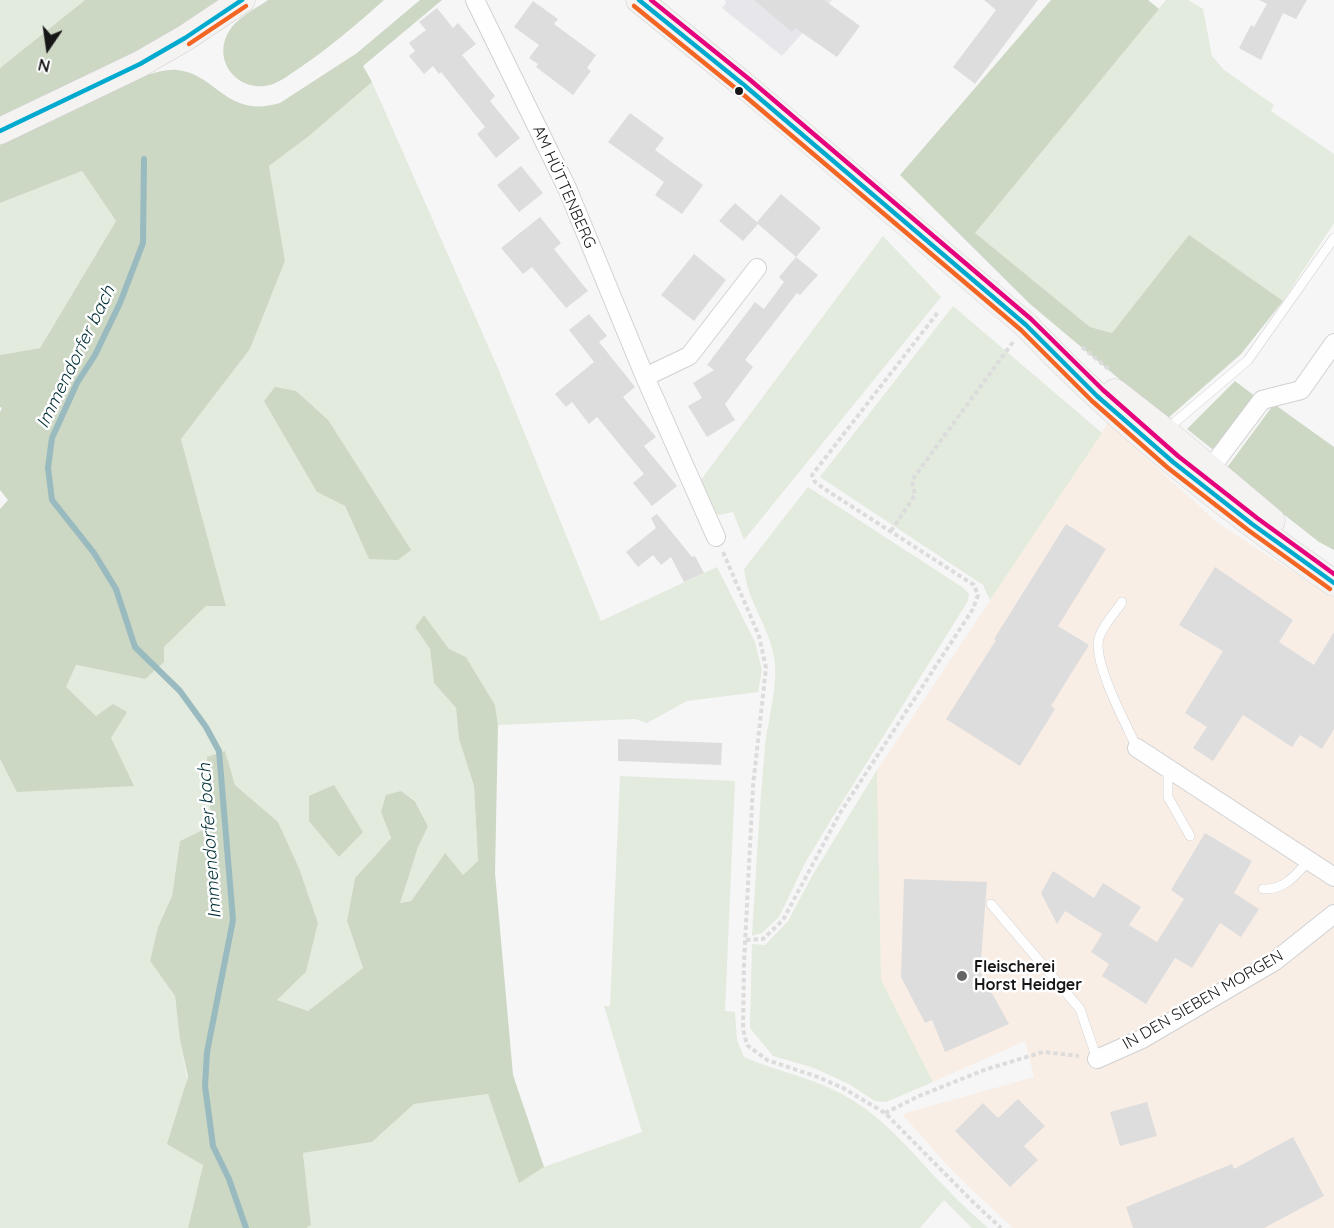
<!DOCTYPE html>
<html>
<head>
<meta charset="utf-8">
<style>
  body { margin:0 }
  #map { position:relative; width:1334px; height:1228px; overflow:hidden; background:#f6f6f6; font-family:Quicksand,sans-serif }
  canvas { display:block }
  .north { position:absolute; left:18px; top:18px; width:60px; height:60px; -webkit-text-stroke:4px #fff; paint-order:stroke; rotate:193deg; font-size:16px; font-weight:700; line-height:24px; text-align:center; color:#171717 }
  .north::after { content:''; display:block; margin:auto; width:21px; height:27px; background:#171717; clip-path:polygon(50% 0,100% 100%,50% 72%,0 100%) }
</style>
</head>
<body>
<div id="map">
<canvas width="1334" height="1228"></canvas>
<div class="north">N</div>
</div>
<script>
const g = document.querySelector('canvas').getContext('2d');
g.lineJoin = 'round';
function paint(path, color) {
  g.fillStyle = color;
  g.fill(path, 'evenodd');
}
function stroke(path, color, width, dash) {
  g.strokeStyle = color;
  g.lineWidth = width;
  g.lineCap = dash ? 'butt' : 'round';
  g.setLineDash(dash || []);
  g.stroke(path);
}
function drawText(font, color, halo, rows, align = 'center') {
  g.font = font + ' Quicksand,sans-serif';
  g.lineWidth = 5;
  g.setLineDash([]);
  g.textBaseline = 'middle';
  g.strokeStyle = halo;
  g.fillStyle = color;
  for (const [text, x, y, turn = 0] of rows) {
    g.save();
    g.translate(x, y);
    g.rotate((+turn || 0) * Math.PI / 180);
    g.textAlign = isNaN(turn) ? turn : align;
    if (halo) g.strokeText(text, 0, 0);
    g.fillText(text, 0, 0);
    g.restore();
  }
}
paint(new Path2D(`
  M1108,423L1219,524L1334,598V1228H1013L953,1172L902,1114L1034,1077L1025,1041L933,1082L881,980L877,770Z`), '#f9eee6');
paint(new Path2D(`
  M725,0H832L782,56L722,8L726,3Z`), '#e6e6eb');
paint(new Path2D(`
  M0,0H85L0,68Z
  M1166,0H1188L1203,9L1212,56L1224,70L1274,105L1271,111L1334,154V223L1283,301L1189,236L1112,333L1090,327L974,233Z
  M372,82L500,373L601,621L717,567L755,642L762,670L758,692L687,701L647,723L635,719L498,725L495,705L466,657L449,649L424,615L415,627L430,649L434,683L456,708L459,739L474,786L478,862L463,875L444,854L411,901L399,903L418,847L428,825L415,800L401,791L381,812L391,838L355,878L347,921L363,968L308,1011L277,1000L306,972L318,923L299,868L278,822L235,785L225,752L209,801L213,825L180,841L172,896L158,927L150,961L175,996L180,1040L203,1165L188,1228H0V759L18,792L111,738L126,712L96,716L65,687L75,665L145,679L164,647L206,606H226L181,439L250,349L285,261L269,166L309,136ZM328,420L369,559L345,506L317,492Z
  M82,171L116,221L40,348L0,355V203Z
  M883,236L941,297L744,540L733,512L719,515L713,511L700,481Z
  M953,306L1102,433L990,600L983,585L820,477Z
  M808,487L962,587L969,594L968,601L834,815L805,863L779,917L762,933L752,936C756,873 759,810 765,747C768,718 779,685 774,656C768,625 747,600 744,569Z
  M877,770L881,980L933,1082L886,1102L875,1101L849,1084L814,1068L773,1056L750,1028L752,944L765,945L788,921L812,876Z
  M620,776L735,781L725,1011L735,1012L737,1040L744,1057C778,1072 815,1078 847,1097C886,1119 911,1152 942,1184C956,1199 972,1214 988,1228H972L944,1200L920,1228H306L311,1225L303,1153L372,1142L414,1104L488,1094L520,1182L544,1167L642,1132L604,1006H610Z`), '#e3eade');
paint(new Path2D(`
  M85,0H225L168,35L0,119V68Z
  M268,0H384C356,25 329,48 298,69C289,75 280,82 270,85C238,93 211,61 229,31C237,18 255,9 268,0Z
  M420,0H442L363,66L372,82L309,136L269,166L285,261L250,349L181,439L226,606H206L164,647V662L145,679L76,665L66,687L96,716L113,704L127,712L111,738L134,786L17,792L0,759V509L8,500L0,490V412L2,408L0,407V355L40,348L116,221L82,171L0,203V145L140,77C152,74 164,69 177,70C217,74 226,119 280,103L357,53Z
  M1051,0H1148L1159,9L975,233L1090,327L1112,333L1189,235L1283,301L1241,354L1167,419L1030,304L900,175Z
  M1235,381L1256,397L1220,444L1212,449L1187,429Z
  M275,387L296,391L328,420L411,550L398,560L369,559L345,506L317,492L264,401Z
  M1274,404L1334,447V550L1319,542L1226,469Z
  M424,615L449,649L466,657L495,705L498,725L495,873L513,1075L544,1167L519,1183L488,1094L414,1104L372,1142L303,1153L311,1225L306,1228H188L203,1165L167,1144L188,1077L180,1040L175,996L150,961L158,927L172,896L180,841L213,825L209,801L207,757L225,751L235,785L278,822L299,868L318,923L306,972L277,1000L308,1011L363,968L347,921L355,878L391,838L381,812L386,795L401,791L415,801L428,826L418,847L400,903L411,901L445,853L463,875L478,861L474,786L459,739L456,708L434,683L430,649L415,627Z
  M334,785L363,832L339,857L309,821V796Z`), '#ccd7c4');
stroke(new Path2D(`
  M144,159L143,243L120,303L95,355L77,383L52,438L48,468L52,500L94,553L116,589L135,647L180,691L206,727L219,751L233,920L207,1052L205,1086L213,1146L229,1179L246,1228`), '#99babf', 6);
paint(new Path2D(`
  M754,0H824L860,26L837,57L795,28L792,32Z
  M984,0H1038L975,84L953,67L996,10Z
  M1259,0H1307L1296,19L1283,13L1261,60L1239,48L1251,25L1254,27L1267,4Z
  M533,1L558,19L554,24L596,55L587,68L591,71L573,95L536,67L538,64L529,58L539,45L514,27Z
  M437,8L453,28L458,23L476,44L462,55L495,96L490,101L520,138L496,158L477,134L485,127L441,72L439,74L433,66L424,74L409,56L415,51L409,43L426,30L419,22Z
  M630,113L664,138L655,150L703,185L682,214L655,195L664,182L608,142Z
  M521,166L543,193L519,212L497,185Z
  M781,194L821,228L796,257L818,275L800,295L797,293L745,360L753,367L725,404L735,420L707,437L688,406L702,398L693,383L714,370L707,365L755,302L764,309L784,282L779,277L796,257L758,224L743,241L719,221L735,203L757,222Z
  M540,217L561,243L554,249L588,291L566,308L532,267L523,274L501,248Z
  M694,254L726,280L694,321L661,295Z
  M589,314L607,336L599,342L635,387L623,397L656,437L644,446L677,486L652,506L633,483L644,474L597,417L589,424L572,402L566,407L555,394L594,362L569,330Z
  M657,514L692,557L695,556L704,573L684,582L671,557L661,565L653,555L638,567L626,552L656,528L651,518Z
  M1066,524L1106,549L1058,626L1089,645L1051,706L1055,709L1020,766L946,719L996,640L994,639Z
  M1215,567L1293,620L1279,642L1314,665L1334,632V729L1322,749L1300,735L1292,747L1243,715L1213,761L1193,748L1207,727L1185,713L1223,651L1179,625Z
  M618,739L722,743L721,765L618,761Z
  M1205,833L1252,861L1234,893L1259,909L1241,937L1220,923L1192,968L1175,958L1146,1004L1102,976L1109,964L1091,952L1102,934L1065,911L1057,924L1041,893L1053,871L1094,898L1103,883L1141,907L1129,925L1157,942L1184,899L1171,890Z
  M904,879L987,882L980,972L1009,1024L945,1052L932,1020L925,1023L901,977Z
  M1018,1099L1045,1126L1024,1146L1038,1160L1010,1187L955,1131L983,1103L998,1118Z
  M1147,1102L1157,1136L1120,1146L1110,1112Z
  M1293,1137L1324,1196L1264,1228H1133L1126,1207L1232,1164L1234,1169Z`), '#ddddde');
const lane = new Path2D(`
  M1167,429L1248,360L1334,238
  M1122,602C1115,613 1103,625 1099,638C1092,661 1126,724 1137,748
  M1168,769V797L1190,836
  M1263,889C1284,890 1295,876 1308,861
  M991,904L1080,1009L1097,1059`);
const street = new Path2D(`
  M475,0L567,188L645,377L716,537
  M645,377L689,356L757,268
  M1204,477L1262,400L1301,390L1334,343
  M1137,748L1334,877
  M1097,1059L1142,1039L1275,961L1334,914`);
const secondary = new Path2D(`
  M639,0L744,85L1026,325C1118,423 1224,507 1334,583
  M0,131L140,64L185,38L242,0
  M1115,392L1165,431L1272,521`);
stroke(lane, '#d1d1d2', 10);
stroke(street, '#d1d1d2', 20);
stroke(secondary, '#d1d1d2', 27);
stroke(new Path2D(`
  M1082,347L1111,371
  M891,531L915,495L912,480L1013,342
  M723,552L759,636L766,668L753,786L744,964L743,1029L747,1045L767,1060L818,1077L843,1088L885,1113L974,1203L1001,1228
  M746,940L763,939L783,920L840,813L973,609L978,595L974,585L823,488L815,482L812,475L939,311
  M885,1113L919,1096L984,1070L1043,1052L1079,1056`), '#dcdcdc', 4, [4.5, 3]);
stroke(lane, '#fefefe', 9);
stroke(street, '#fefefe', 18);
stroke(secondary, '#f5f2f2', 26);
stroke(new Path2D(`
  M639,0L744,85L1026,325L1097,396L1173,462L1252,524L1334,583
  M0,131L140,64L185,38L242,0`), '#00a9ce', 4.5);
stroke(new Path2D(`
  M634,6L739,91L1021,330L1092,401L1168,468L1248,530L1330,589
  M189,44L246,6`), '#f26522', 4.5);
stroke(new Path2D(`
  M651,0L749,79L1031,319L1103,390L1178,456L1257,518L1334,574`), '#e5007d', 4.5);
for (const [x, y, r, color] of [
  [739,91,5,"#171717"],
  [962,976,6,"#656565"]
]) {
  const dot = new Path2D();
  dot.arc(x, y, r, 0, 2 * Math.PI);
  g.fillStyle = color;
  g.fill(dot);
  stroke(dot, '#fff', 2);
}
drawText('16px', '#171717', '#fff', [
  ["AM HÜTTENBERG",564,187,66],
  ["IN DEN SIEBEN MORGEN",1203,1000,-30]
]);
drawText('bold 16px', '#171717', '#fff', [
  ["Fleischerei",974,967],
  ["Horst Heidger",974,985]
], 'left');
drawText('italic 18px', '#002f36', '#fff', [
  ["Immendorfer bach",76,357,-64],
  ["Immendorfer bach",210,841,-94]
]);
</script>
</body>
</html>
